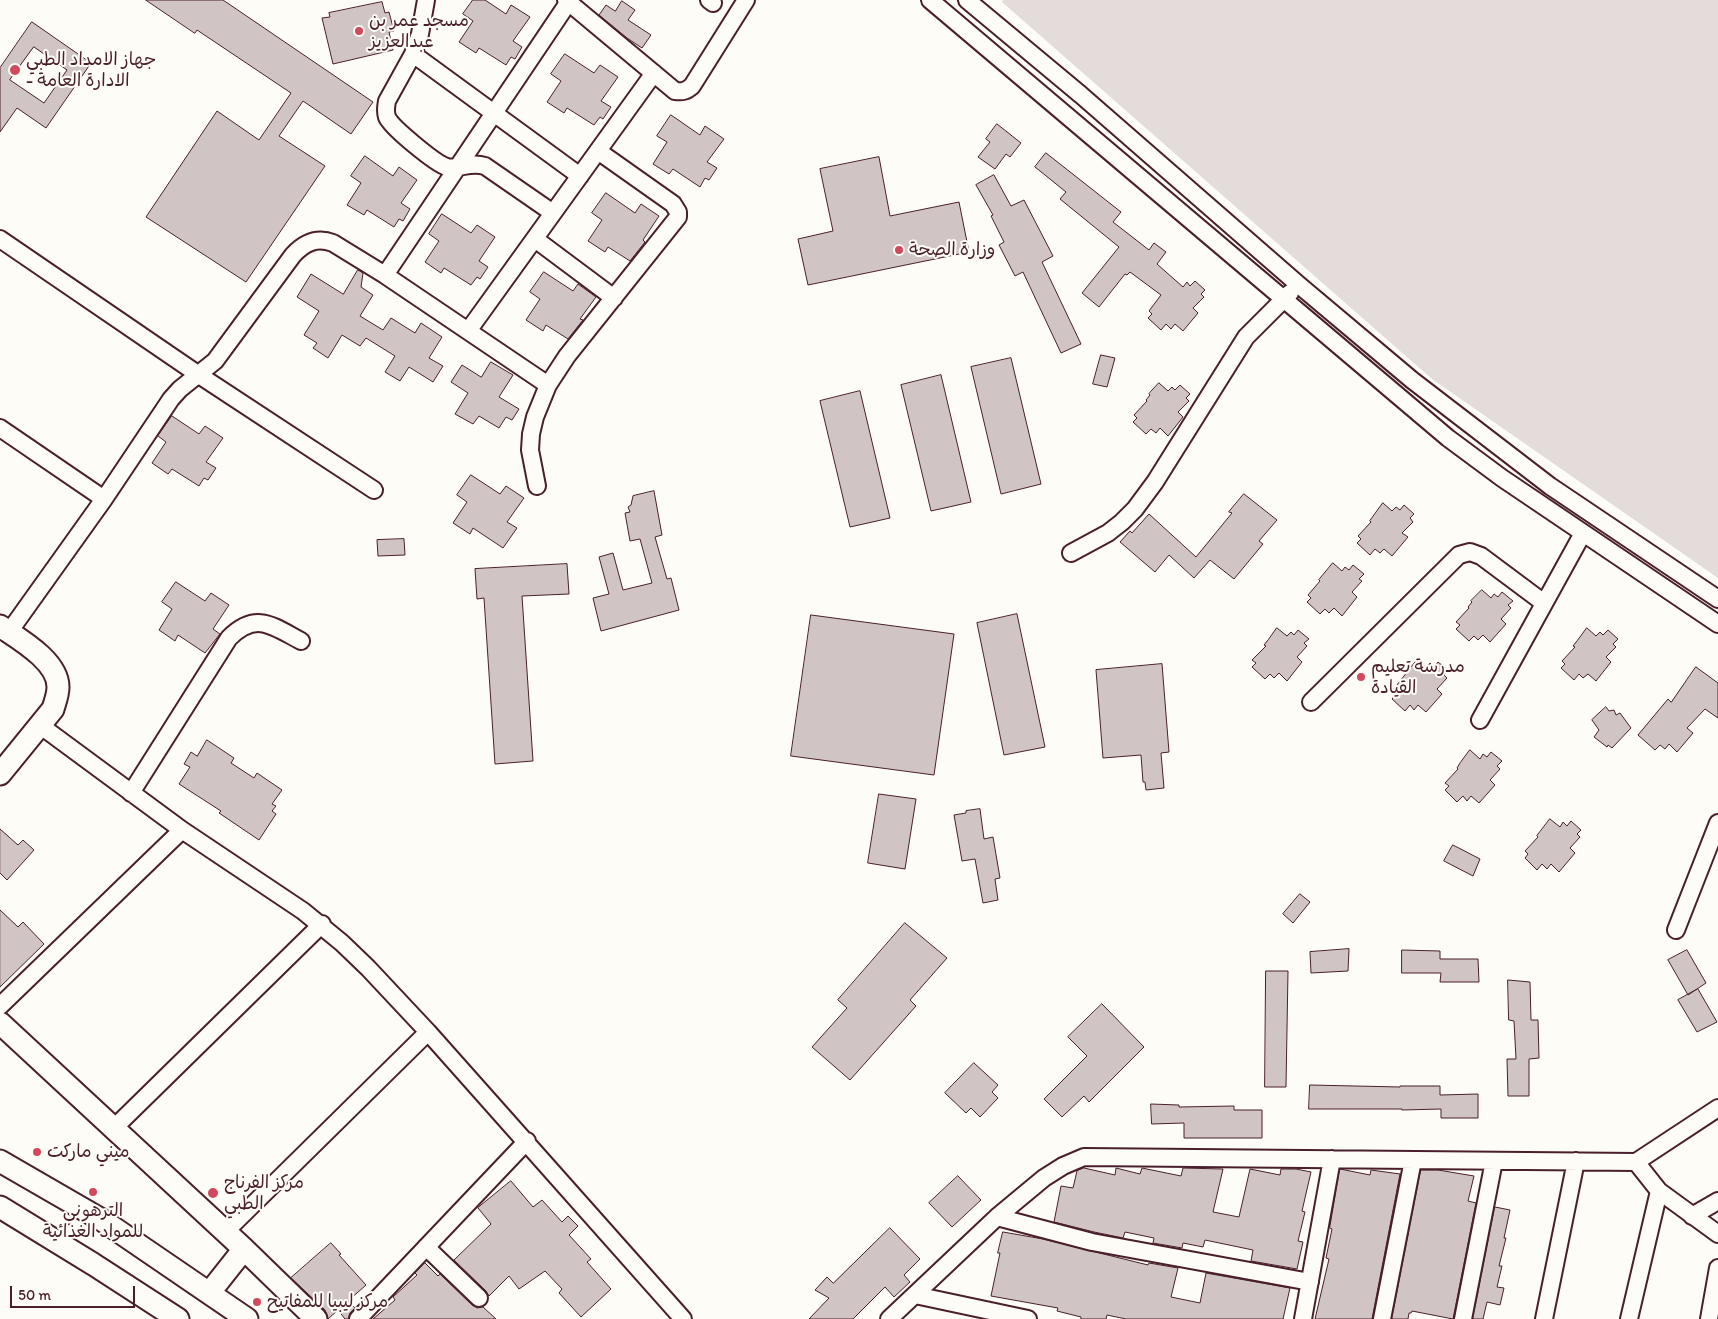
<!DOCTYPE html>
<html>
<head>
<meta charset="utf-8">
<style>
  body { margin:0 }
  #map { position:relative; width:1718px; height:1319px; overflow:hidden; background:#fdfcf7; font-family:Itim,sans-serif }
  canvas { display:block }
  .scale { position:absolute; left:10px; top:1286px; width:125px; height:22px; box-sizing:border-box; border:2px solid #4a1f2b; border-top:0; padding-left:6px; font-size:15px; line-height:18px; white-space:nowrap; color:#4a1f2b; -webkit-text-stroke:4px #fdfcf7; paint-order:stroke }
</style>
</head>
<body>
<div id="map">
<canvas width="1718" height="1319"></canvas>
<div class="scale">50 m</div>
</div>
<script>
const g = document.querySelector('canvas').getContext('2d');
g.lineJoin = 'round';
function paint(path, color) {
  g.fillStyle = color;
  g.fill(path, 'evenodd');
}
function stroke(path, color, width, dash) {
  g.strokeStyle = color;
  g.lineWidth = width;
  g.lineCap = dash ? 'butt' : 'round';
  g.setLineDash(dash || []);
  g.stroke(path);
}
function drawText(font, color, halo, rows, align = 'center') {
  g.font = font + ' Itim,"Playpen Sans Arabic",sans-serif';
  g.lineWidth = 4;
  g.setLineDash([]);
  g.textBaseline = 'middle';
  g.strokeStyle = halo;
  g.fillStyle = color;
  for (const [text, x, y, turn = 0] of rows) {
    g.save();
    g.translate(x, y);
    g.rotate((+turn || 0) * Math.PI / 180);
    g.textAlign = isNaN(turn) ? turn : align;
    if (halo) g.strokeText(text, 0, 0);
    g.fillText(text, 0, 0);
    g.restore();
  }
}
paint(new Path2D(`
  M1003,0H1718V578L1432,379L1002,2Z`), '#e3dcda');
const building = new Path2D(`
  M146,0H223L373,102L351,134L303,101L279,136L325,166L246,282L146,217L217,111L259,140L291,93L197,30L195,33Z
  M473,0H485L506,14L511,5L530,17L513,41L522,47L515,59L511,57L506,65L479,48L476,53L459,42L473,21L463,14Z
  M622,1L635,10L628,20L651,35L642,48L627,38L599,15L606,5L615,11Z
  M382,2L385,13L389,12L394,31L389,32L393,50L333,64L322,18L330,17L329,13Z
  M32,22L91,63L46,128L17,108L0,132V68ZM34,47L67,70L44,103L10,80Z
  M565,54L594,73L600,65L618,77L601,101L611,107L603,119L600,117L594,125L567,108L564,113L547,102L561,81L551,74Z
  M671,115L700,135L705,126L724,139L707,162L717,168L709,180L705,178L700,187L673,169L669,174L653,164L667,142L657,136Z
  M997,124L1021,143L1010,157L1006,154L995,169L978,157L990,142L986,139Z
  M1046,153L1121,212L1113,222L1149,250L1154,243L1166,252L1157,264L1183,287L1187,282L1190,286L1195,281L1205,290L1201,294L1204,297L1193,308L1198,313L1183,331L1175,324L1171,329L1166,324L1161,330L1148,318L1152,314L1149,311L1161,295L1130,272L1127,275L1125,274L1099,307L1082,293L1119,247L1060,199L1066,192L1035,167Z
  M365,156L393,176L399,167L417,180L401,203L410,209L403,221L399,219L394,227L367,210L364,215L347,205L361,183L351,176Z
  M879,157L890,216L959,202L969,252L808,285L798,239L833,231L820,169Z
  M994,175L1011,206L1024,200L1053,256L1042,262L1081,344L1061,353L1023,272L1015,276L999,245L1004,242L991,216L993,215L976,185Z
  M606,193L635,213L641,204L659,216L643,240L645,242L630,261L608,247L605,252L588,241L602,220L592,213Z
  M442,214L471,233L477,225L495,237L479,261L488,267L480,279L477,277L471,285L444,268L441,273L425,262L439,241L429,234Z
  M358,270L363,273L361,287L373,295L360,316L383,330L391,318L415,333L421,323L442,337L429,358L443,366L433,382L409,367L400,381L385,372L395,356L366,338L360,346L342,335L328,358L313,348L317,343L304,335L319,311L297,297L311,274L343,294Z
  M544,272L573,291L578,284L596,297L580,319L583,320L568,339L546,325L543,331L526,320L540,299L530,292Z
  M1101,355L1115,358L1107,387L1093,384Z
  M1011,358L1041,484L1001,494L971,367Z
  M491,362L513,375L499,397L519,409L512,420L506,417L499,428L479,416L473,424L455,414L468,393L451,382L462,365L481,377Z
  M941,375L971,502L931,511L901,385Z
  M1159,383L1168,391L1172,387L1175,390L1180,385L1190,394L1186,398L1189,401L1178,412L1183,417L1168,436L1160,428L1156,433L1151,429L1146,434L1133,422L1137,418L1134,415L1147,401L1146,400L1150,395L1149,394Z
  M860,391L890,518L850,527L820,401Z
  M172,416L199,434L205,426L223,438L206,462L216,468L208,480L204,478L199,486L172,469L168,474L152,463L166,442L158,436Z
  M471,475L500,494L506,486L524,498L507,522L517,528L503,548L473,528L470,534L453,523L467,502L457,495Z
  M654,491L662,535L655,537L667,579L671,578L679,610L601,631L593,598L609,594L599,557L613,553L623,590L652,583L640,539L630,541L625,513L630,512L628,507L631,505L633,496Z
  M1244,494L1277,520L1259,541L1263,544L1234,579L1210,560L1194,578L1169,555L1155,572L1120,542L1130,531L1132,533L1149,514L1196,557L1232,513L1229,512Z
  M1383,503L1392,511L1396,507L1400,510L1404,505L1414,514L1410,518L1413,522L1402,533L1408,537L1392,556L1384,549L1380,553L1375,549L1370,555L1357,543L1361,539L1358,536L1371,522L1370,521Z
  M404,539L405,555L378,556L377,540Z
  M1333,563L1342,571L1345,567L1349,570L1353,565L1364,574L1359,579L1362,581L1352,592L1357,597L1342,616L1334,608L1329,613L1325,609L1320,614L1307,602L1311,598L1308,595L1320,581L1319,580Z
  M567,564L569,594L522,596L533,761L495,764L484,598L477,599L475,569Z
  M176,582L205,601L211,593L229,605L213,629L220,634L205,653L178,635L175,641L159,630L172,609L162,602Z
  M1482,590L1491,598L1494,594L1498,597L1502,592L1513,601L1508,605L1511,608L1501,619L1506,624L1490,642L1483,635L1478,640L1474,636L1469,641L1456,629L1460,625L1456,622L1469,608L1468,607L1472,602L1471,601Z
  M1017,614L1045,747L1004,755L977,623Z
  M811,615L954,634L934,775L791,756Z
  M1277,628L1287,636L1291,632L1294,635L1298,630L1309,639L1304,643L1307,646L1297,657L1302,662L1287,681L1279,673L1274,678L1270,674L1265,679L1252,667L1256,663L1252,660L1266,646L1264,645L1268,640Z
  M1587,628L1596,636L1600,632L1603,635L1608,630L1618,639L1613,644L1616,647L1606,657L1611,662L1596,681L1588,674L1583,678L1579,674L1574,680L1561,668L1565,664L1562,661L1575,647L1573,646L1577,641Z
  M1417,660L1427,668L1430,663L1434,667L1438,662L1448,670L1444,675L1447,678L1437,689L1442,694L1426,712L1418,705L1414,710L1410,705L1405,711L1392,699L1395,695L1392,692Z
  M1162,664L1169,752L1161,753L1164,788L1146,790L1145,782H1143L1141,755L1103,758L1096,670Z
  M1696,667L1718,683V718L1705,709L1687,728L1693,733L1677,752L1669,744L1665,749L1660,745L1655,750L1638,735L1668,699L1671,702Z
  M1606,707L1609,711L1614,710L1616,715L1620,713L1631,728L1612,748L1608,745L1607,747L1594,737L1599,730L1592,720Z
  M207,740L234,758L231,763L254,778L257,773L282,790L272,804L276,806L272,811L276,814L259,840L219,813L221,811L179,784L190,767L184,764L191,752L197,756Z
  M1470,750L1480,759L1483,754L1487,757L1491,752L1502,761L1497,766L1500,769L1490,780L1495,785L1479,803L1471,796L1467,801L1463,796L1457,802L1445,790L1449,786L1445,783L1458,769L1457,768L1460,763Z
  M879,794L916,799L905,869L868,863Z
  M980,809L984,839L993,837L1000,878L995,879L998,900L983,903L975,859L962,861L954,815L966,813V811Z
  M1550,819L1560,827L1563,822L1567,826L1571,821L1581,830L1577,834L1580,837L1570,848L1575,853L1559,872L1551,864L1547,869L1542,864L1537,870L1525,858L1528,854L1525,851L1538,837L1537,836Z
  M0,829L18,845L23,840L34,850L7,880L0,873Z
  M1453,845L1480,859L1473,876L1444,861Z
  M1300,894L1310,902L1293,923L1283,914Z
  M0,910L18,927L23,922L44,944L0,987Z
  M905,923L947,958L910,1000L916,1006L850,1080L812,1047L847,1008L838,1000Z
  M1349,949L1348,971L1311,973L1310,952Z
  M1402,950L1440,951V959H1478L1479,982H1440L1441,973H1402Z
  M1687,950L1706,983L1688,995L1668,960Z
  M1266,971H1288L1286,1087H1265Z
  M1508,980L1530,982L1531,1020H1538L1539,1058L1529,1059V1096H1508L1507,1059H1516L1514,1021L1509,1020Z
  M1698,989L1717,1022L1697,1032L1678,1000Z
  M1102,1004L1144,1047L1089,1102L1084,1096L1062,1117L1044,1099L1087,1056L1068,1037Z
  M974,1063L998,1085L992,1092L998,1098L980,1117L971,1108L966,1113L945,1093Z
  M1310,1085L1400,1087V1086H1440V1095L1478,1094V1118H1441V1109L1402,1110V1109H1309Z
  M1151,1104L1179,1105V1107L1234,1106V1110H1262V1138H1184V1123L1152,1124Z
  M1084,1168L1115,1175L1116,1168L1140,1174L1142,1168L1181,1176L1183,1168L1223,1169L1213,1212L1239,1217L1250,1169L1280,1175L1281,1169H1296L1311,1172L1302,1211L1305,1212L1298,1241L1303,1242L1297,1269L1251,1261L1253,1250L1205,1240L1203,1247L1183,1243L1182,1248L1153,1243L1154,1238L1125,1232L1123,1238L1094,1232L1054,1222L1061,1186L1073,1188L1077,1171Z
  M1340,1169L1370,1175L1371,1170L1400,1174L1372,1319H1315L1329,1259L1326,1258L1332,1229L1330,1228Z
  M1421,1170H1438L1474,1176L1468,1201L1476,1203L1453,1319L1412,1311L1411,1313H1409L1408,1319H1392Z
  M958,1176L981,1200L952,1227L929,1203Z
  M511,1181L533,1207L542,1200L562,1222L568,1216L578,1226L569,1235L591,1259L587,1262L611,1289L581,1317L559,1293L562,1289L545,1271L519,1289L509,1276L489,1296L486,1291L454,1260L491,1224L478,1208Z
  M1495,1207L1510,1210L1504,1238H1506L1499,1266H1502L1497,1287L1504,1288L1500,1305L1487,1302L1483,1319H1473Z
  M890,1228L920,1259L904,1275L910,1282L894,1297L885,1287L853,1319H809L829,1298L815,1290L827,1277L833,1283Z
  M1003,1232L1043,1239L1148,1265L1149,1263L1178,1268L1171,1297L1200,1303L1206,1273L1290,1288L1283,1319H1126L1107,1315L1106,1319H1081V1317L1057,1311L1058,1308L991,1296L1000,1253H998Z
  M331,1243L341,1254L339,1255L366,1285L348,1301L355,1308L350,1313L348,1319H345L338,1310L328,1319L325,1310L291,1278Z
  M425,1263L438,1276L440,1274L472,1305L477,1308L483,1307L496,1319H373L395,1300L393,1297L417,1275L415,1273Z`);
paint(building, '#d0c5c4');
stroke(building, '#4a1f2b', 1);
const minor = new Path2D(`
  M426,0L420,34L413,54L387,101C386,107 385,111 387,117C391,127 436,164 447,167C460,170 469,161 485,166L553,213
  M566,0L675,91C683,92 686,91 692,86L746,0
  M709,0L713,3
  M930,0L1448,438L1502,478L1718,624
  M967,0L1081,95L1299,285L1412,380L1550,486L1718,599
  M413,54L580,176
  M0,239L199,375L374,490
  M535,239L614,298
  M385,275L570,0
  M468,331L654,73
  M0,428L104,499
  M537,486L530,450L531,434L535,417L548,385L567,356L678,217V212L673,204L598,151
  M1071,553L1108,533L1122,522L1135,509L1155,482L1246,337L1290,293
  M9,632L104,499L171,399L180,389L215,361L293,255C305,242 317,237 333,243L385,275L548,385
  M1311,702L1459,555L1470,552L1481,556L1544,603
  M1480,720L1583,533
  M41,726L182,830L303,911L342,943L368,968L428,1032L683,1319
  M131,793L229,638C256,611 273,626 301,641
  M1676,930L1718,823
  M0,1006L182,830
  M113,1129L322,924
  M1636,1162L1659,1191L1718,1234
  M1692,1216L1718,1201
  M997,1217L1092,1242L1310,1282
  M225,1232L428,1032
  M426,1247L479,1298
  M915,1295L1028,1319
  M358,1319L527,1141
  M889,1319L997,1217L1044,1178L1063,1166L1084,1157L1636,1162L1718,1108
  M1303,1319L1332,1159
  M1382,1319L1413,1160
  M1463,1319L1494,1161
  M1544,1319L1576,1161
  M1629,1319L1659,1191
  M1709,1319L1718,1268`);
const major = new Path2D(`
  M0,626C19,639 58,661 58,687C58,695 55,702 53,709L0,774
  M0,1023L244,1249L316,1319
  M0,1161L102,1220L247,1319
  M0,1207L93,1264L178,1319
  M210,1292L244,1249`);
stroke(minor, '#4a1f2b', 20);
stroke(major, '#4a1f2b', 25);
stroke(minor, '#fdfcf7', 16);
stroke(major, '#fdfcf7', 21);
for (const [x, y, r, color] of [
  [359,31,5,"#d1495b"],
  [15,70,6,"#d1495b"],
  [899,250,5,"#d1495b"],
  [1361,677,5,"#d1495b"],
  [37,1152,5,"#d1495b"],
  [93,1192,5,"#d1495b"],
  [213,1193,6,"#d1495b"],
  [257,1302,5,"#d1495b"]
]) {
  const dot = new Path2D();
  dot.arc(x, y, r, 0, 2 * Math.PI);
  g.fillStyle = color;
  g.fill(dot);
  stroke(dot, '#fdfcf7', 2);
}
drawText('18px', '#4a1f2b', '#fdfcf7', [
  ["مسجد عمر بن",369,21],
  ["عبدالعزيز",369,42],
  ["جهاز الامداد الطبي",26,60],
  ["- الادارة العامة",26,81],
  ["وزارة الصحة",909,250],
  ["مدرسة تعليم",1371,667],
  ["القيادة",1371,688],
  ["ميني ماركت",47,1152],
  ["مركز الفرناج",224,1183],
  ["الطبي",224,1204],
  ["الترهوني",93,1211,"center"],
  ["للمواد الغذائية",93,1232,"center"],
  ["مركز ليبيا للمفاتيح",267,1302]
], 'left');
</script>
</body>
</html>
